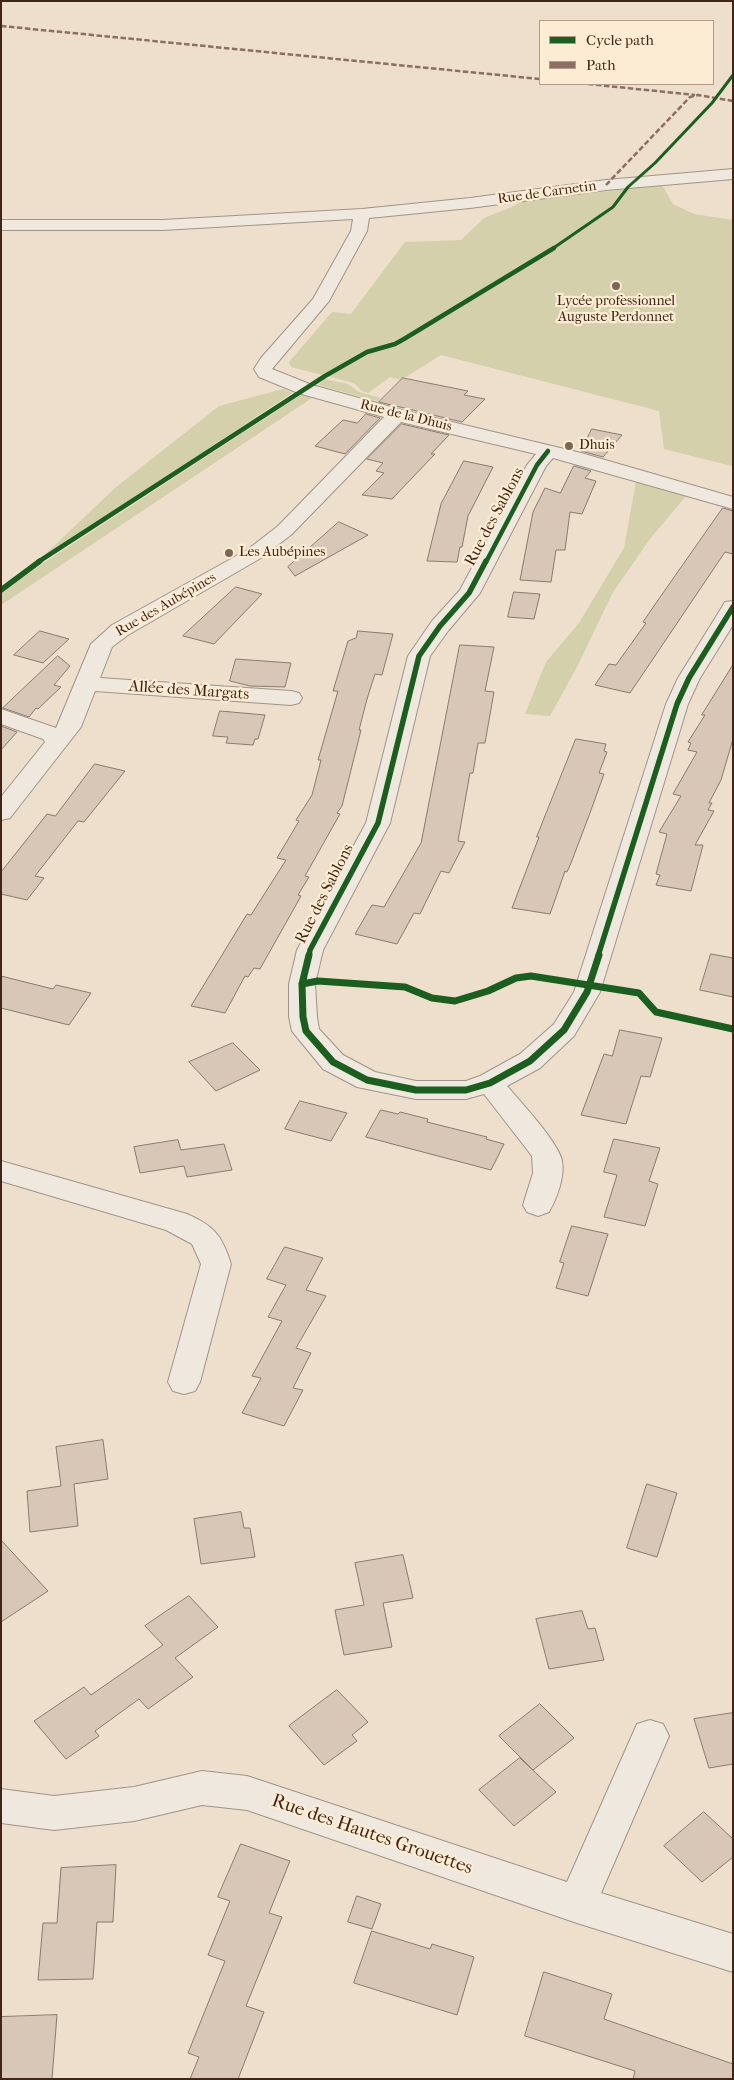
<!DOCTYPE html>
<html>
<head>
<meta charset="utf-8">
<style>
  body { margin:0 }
  #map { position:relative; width:734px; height:2080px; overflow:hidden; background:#eddfcb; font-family:"IM FELL French Canon",serif }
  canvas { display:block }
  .frame { position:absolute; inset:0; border:2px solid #422516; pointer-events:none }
  .legend { position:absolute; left:539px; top:20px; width:175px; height:65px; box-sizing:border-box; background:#fcecd4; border:1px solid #b29c88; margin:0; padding:6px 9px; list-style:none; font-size:15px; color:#422516 }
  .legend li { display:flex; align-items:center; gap:10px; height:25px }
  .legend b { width:25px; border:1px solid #b29c88 }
</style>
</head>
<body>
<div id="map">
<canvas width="734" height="2080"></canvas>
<div class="frame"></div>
<ul class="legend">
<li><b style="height:6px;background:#1b5e20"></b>Cycle path</li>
<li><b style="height:6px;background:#8d6e63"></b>Path</li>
</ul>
</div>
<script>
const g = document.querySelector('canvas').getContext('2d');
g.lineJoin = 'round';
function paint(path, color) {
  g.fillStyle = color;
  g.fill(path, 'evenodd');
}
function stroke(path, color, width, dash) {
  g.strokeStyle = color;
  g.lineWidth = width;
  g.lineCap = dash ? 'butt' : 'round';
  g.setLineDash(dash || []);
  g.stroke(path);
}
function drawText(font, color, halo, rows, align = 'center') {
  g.font = font + ' "IM FELL French Canon",serif';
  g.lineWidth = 4.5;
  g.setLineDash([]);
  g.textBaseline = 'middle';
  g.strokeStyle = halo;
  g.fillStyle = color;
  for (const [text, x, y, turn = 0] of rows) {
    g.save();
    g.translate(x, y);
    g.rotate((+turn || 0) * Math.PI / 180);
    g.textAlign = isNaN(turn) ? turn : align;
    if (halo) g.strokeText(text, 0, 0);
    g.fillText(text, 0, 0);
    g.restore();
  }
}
paint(new Path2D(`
  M662,185L673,204L694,214L733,220L732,466L664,449L659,411L441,355L401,380L390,377L368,393L362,391L354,383L291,367L289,362L332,312L351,314L405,242L461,240L484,218L512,207L523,201Z
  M325,379L348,384L359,392L381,398L377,401L318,385Z
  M283,389L292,393L35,564L115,488L219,406Z
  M301,395L312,398L1,605V593L42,564Z
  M636,481L686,496L650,539L613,592L578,665L550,716L525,714L546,662L579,623L624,548Z`), '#d3d0ab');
const building = new Path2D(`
  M403,378L468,391L464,395L485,399L462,422L379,402Z
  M366,414L380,418L345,454L315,446L343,420L357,423Z
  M402,424L449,435L431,454H435L392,499L362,495L384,473L376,471L383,463L367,459Z
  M592,429L622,435L603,457L581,451Z
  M464,461L493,467L468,516L462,547H460L457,562L427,561L441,504Z
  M574,466L591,471L585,478L596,481L582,514L570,512L565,550H556L551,582L520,580L533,512L545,488L560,493Z
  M723,508L733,511V554L725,552L630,693L595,685L609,664L616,665L646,623L643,622L656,603Z
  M339,522L368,535L295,576L288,567Z
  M236,587L262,594L214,644L183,636Z
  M514,592L540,594L534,619L508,617Z
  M40,631L69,639L43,663L14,655Z
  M358,631L393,634L382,675L375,674L367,699L359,730H361L342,806L337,813L340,814L305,876L309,877L298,895L301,896L260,969L254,968L248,977L245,976L225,1013L191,1006L247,914L251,915L286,860L277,858L299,821L296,820L312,795L321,760H318L338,691H333L348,641L356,638Z
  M460,645L494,647L485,691L494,692L485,743H478L473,773H470L458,841L465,842L449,873L441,871L420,914L414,913L397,944L355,934L372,905L384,907L421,843Z
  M58,656L70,666L54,685L61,687L38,709L36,708L29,717L3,708Z
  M236,659L291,663L285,687L250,686L230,681Z
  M733,665V739L721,780L709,803H712L708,810L714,811L695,845H703L691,891L656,885L660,875L656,874L667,834L659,832L681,796L673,794L697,752L688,750L691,743L688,742L705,715H702Z
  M220,711L265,715L258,739H255L253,745L226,743L228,737L213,736Z
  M1,726L17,732L1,750Z
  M576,739L606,744L604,751L607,752L599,773L604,774L590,813L571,863L567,872L565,871L550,914L512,908L539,837H537Z
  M95,764L125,771L84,822L78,821L35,876L44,878L27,900L1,894V872L47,814L55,816Z
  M711,954L733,958V997L700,990Z
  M1,976L53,989L56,985L91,993L69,1025L1,1008Z
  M620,1030L662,1038L650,1077L641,1076L626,1124L581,1115L604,1054L612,1056Z
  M233,1043L260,1070L216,1091L189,1062Z
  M300,1101L347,1113L331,1141L285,1129Z
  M381,1110L398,1114L400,1112L428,1119L427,1122L487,1137L486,1139L504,1144L491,1170L366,1137Z
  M614,1139L660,1148L649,1181L658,1184L645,1226L604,1217L617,1175L604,1172Z
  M178,1140L181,1150L224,1144L232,1170L187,1177L184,1166L140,1173L134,1147Z
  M572,1226L608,1234L588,1296L556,1288L564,1263L560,1262Z
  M285,1247L323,1258L306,1290L326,1296L296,1348L311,1353L293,1388L303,1390L284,1426L242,1413L261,1378L252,1376L282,1321L268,1317L286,1285L267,1279Z
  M103,1440L108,1479L74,1484L78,1526L30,1532L27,1491L61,1486L56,1447Z
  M647,1484L677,1493L657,1557L627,1548Z
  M241,1512L244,1528H250L255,1557L201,1564L194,1519Z
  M1,1540L48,1591L1,1622Z
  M403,1555L413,1598L383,1603L392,1647L344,1655L335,1610L364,1605L355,1563Z
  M189,1596L218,1627L175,1658L193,1677L148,1709L139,1699L95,1731L99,1736L66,1759L34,1721L84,1687L91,1695L163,1645L145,1626Z
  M582,1611L588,1629L595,1628L604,1660L549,1669L536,1619Z
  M337,1690L368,1722L352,1735L357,1741L324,1765L289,1726Z
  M540,1704L574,1738L533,1770L499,1736Z
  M733,1713V1764L709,1768L694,1719Z
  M520,1758L556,1792L514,1826L479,1790Z
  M704,1812L733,1839V1857L702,1882L664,1846Z
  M241,1844L290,1861L269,1913L282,1917L246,2006L264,2012L238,2079H190L199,2057L188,2053L225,1961L208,1955L230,1901L218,1897Z
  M116,1865L113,1922H97L93,1979L38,1980L43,1923H57L61,1868Z
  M357,1896L381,1904L372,1929L348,1922Z
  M372,1931L430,1949L432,1944L474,1957L457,2015L354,1983Z
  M544,1972L612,1994L604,2019L733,2064V2079H633L635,2071L525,2036Z
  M57,2015L52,2079H1V2017Z`);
paint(building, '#d8c6b6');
stroke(building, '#877b6f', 1);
const minor = new Path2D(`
  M733,169V179L606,190L470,208L369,218L367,231L329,301L272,369L312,385L402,410L581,453L733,497V509L553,458L546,466L480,593L448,631L430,656L390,823L323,950L315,984L317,1017L319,1029L343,1055L375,1072L416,1081H466L480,1076L520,1054L554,1024L574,992L666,704L678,678L722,607L725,602L733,601V625L700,678L688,704L600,992L574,1036L540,1068L507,1086C520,1101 559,1143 562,1161C565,1177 557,1198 549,1212L538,1216L527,1212L523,1205L533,1173L532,1156L484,1094L466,1099H416L357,1087L323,1069L292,1031L289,1017V984L297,950L366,823L408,656L432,621L460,590L527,465L536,454L401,422L292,534L261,558L128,635L112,647L100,678L291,691L299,693L302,698L299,703L291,705L95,691L81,727L10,818L1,820V797L45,742L43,739L1,724V709L56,728L91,644L112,625L247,550L278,526L384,417L298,393L259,377L254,369L261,358L313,299L351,231L353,219L163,230H1V220H163L362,209L470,198L606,180Z
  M1,1161L187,1214C214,1226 222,1235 231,1264L200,1382L195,1391L184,1394L173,1391L168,1382L201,1264L192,1244L166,1230L1,1181Z
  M650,1720L663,1724L669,1736L601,1893L733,1934V1972L577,1923L247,1810L202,1805L134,1821L54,1830L1,1823V1789L54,1796L134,1787L202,1771L247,1776L567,1882L637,1724Z`);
stroke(minor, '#9f9487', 2);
paint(minor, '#efe8de');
stroke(new Path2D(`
  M1,26L540,79
  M588,84L695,95
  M606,185L690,97L698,95L733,101`), '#8d6e63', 2.5, [5.5, 2.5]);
stroke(new Path2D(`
  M552,249L613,207L628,187L655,163L712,103L733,75`), '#1b5e20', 3);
stroke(new Path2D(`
  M38,562L325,376L367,352L395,344L404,339L554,248
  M486,562L537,465L548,451`), '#1b5e20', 4.5);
stroke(new Path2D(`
  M1,590L40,561
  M309,956L310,950L378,823L419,656L440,626L469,593L486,561
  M598,956L677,704L689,678L733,607`), '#1b5e20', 5.5);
stroke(new Path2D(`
  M309,955L302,984L303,1017L306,1031L333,1062L367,1080L416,1090H466L490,1083L530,1061L564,1030L587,992L599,955
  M302,984L318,981L405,987L432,998L455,1001L488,991L516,978L531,976L639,993L656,1012L733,1029`), '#1b5e20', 7);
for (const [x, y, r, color] of [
  [616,286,5,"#7e6655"],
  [569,446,5,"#7e6655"],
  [229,553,5,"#7e6655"]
]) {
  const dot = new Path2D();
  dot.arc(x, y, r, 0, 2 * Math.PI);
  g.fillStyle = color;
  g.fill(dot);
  stroke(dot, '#fcecd4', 2);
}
drawText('14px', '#422516', '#fcecd4', [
  ["Rue de Carnetin",547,193,-8],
  ["Rue de la Dhuis",406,416,14],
  ["Rue des Aubépines",166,605,-30]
]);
drawText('14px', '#422516', '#fcecd4', [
  ["Lycée professionnel",616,302,"center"],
  ["Auguste Perdonnet",616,318,"center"],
  ["Dhuis",579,446],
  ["Les Aubépines",239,553]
], 'left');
drawText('16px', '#422516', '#fcecd4', [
  ["Rue des Sablons",495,517,-62],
  ["Allée des Margats",189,691,4],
  ["Rue des Sablons",325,894,-63]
]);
drawText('19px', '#422516', '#fcecd4', [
  ["Rue des Hautes Grouettes",372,1835,19]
]);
</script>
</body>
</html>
